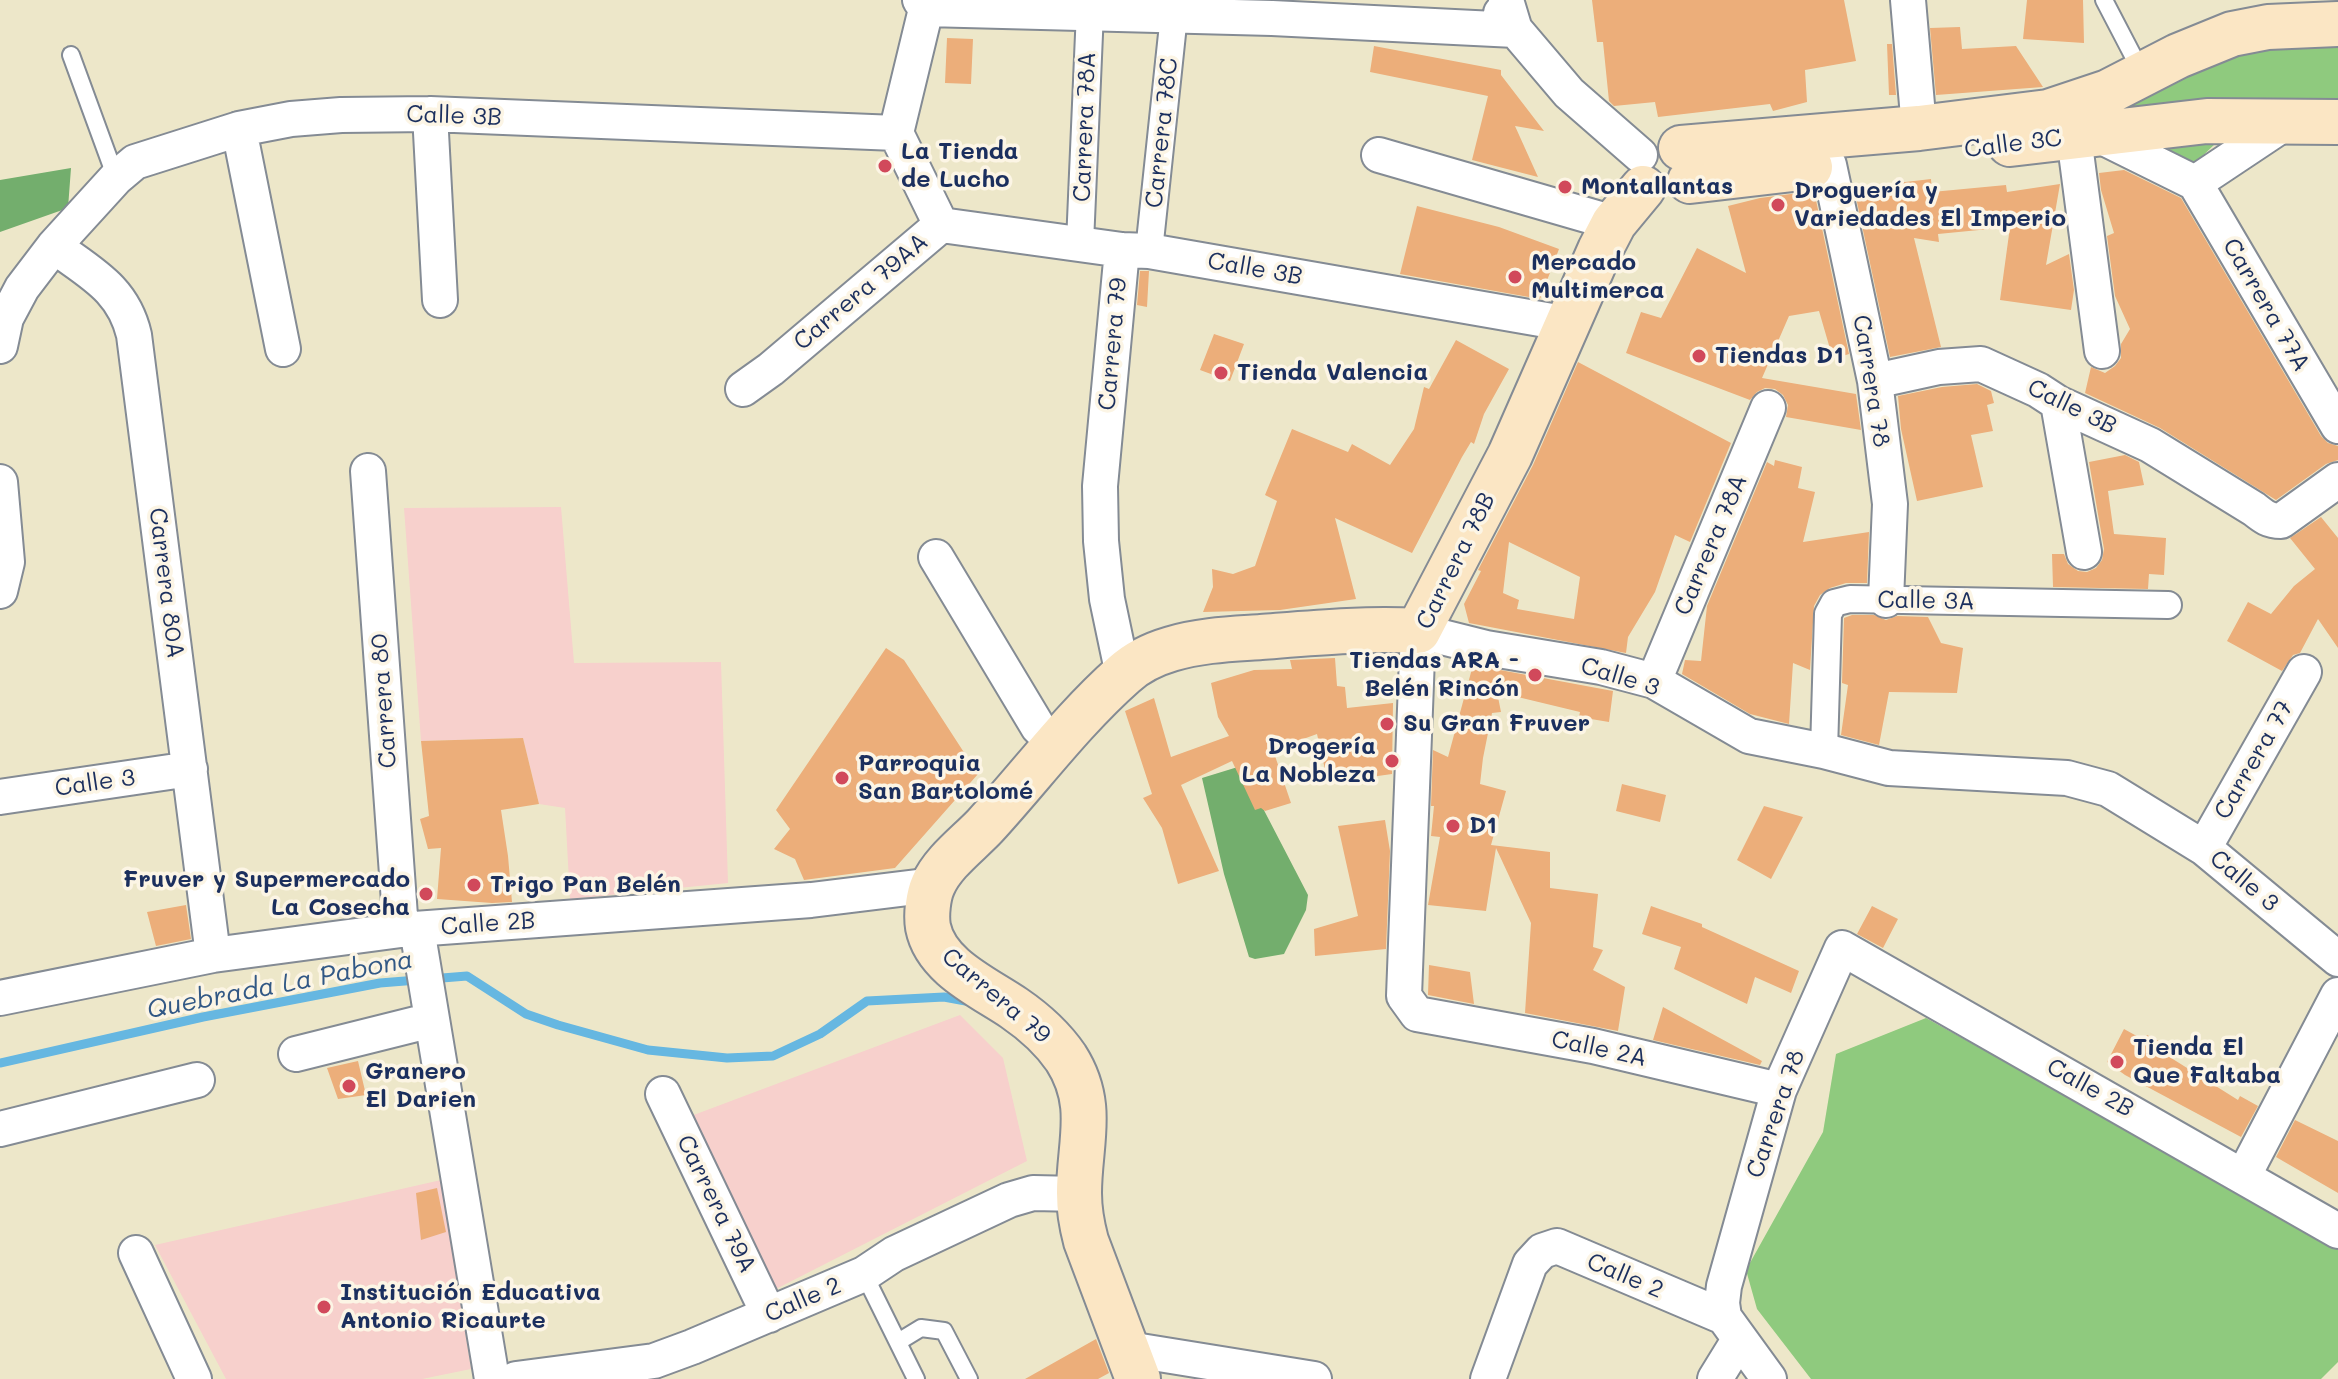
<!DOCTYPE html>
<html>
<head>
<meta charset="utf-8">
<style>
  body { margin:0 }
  canvas { display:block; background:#ede7c9 }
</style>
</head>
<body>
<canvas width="2338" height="1379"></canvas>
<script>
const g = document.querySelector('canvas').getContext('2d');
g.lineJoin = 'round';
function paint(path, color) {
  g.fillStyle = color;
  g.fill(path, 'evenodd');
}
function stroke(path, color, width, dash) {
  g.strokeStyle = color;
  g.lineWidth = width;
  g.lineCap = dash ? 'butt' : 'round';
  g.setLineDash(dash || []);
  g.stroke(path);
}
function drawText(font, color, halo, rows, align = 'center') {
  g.font = font + ' Mali,sans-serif';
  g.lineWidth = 7;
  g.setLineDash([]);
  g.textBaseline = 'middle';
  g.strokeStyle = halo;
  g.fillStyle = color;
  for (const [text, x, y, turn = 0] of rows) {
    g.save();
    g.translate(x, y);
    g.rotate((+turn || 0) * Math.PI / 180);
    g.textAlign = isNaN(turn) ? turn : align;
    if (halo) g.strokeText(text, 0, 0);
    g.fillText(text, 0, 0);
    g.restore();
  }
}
paint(new Path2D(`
  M561,507L574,663L721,662L728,883L570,899L565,808L539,804L523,738L421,741L404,508Z
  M960,1015L1003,1058L1027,1161L774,1290L691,1116Z
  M441,1180L471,1369L422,1379H226L155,1245Z`), '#f7d0cc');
paint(new Path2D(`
  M2338,40V113L2134,116L2130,96L2251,47Z
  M2217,142L2189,169L2163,148Z
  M1926,1018L2338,1246V1362L2321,1379H1811L1757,1309L1746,1270L1823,1132L1836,1054Z`), '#8fca7e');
paint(new Path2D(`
  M71,168L68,208L0,232V180Z
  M1241,766L1308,895L1306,910L1284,954L1255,959L1249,957L1224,874L1202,778Z`), '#73ae6d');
stroke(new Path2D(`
  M0,1063L203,1017L380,983L467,976L526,1014L558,1025L648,1050L727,1058L773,1056L820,1034L867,1001L944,997L971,1002`), '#66b7e1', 9);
paint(new Path2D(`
  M1592,0H1844L1856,61L1805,70L1807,102L1773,111L1770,104L1658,117L1655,102L1614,106L1609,101L1603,42H1597Z
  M2027,0H2083L2084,43L2023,39Z
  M1960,27L1962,49L2016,46L2043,87L1936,95L1930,28Z
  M947,38L973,39L971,84L945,83Z
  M1887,44H1892L1896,95H1889Z
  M1374,46L1501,70V75L1544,131L1515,126L1538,177L1472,160L1488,96L1370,72Z
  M2124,170L2181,198L2321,436L2328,443L2338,446V460L2326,464L2276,500L2160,428L2085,393L2091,367L2105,373L2115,366L2121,358V344L2130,329L2115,296L2107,236L2114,233L2101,190L2099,173Z
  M1931,179L1932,192L2006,185L2007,192L2060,184L2046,265L2069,254L2074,290L2071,310L2000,300L2010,227L1938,234L1939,242L1914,238L1941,347L1890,357L1854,188Z
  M1814,191L1849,354L1833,359L1819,311L1789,316L1762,378L1856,394L1861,430L1786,417L1788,405L1783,395L1775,389L1765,388L1757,392L1750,400L1626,353L1641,312L1661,318L1697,248L1746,273L1728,206L1760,198Z
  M1417,206L1499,227L1559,249L1540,299L1400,274Z
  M1140,271H1149L1147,307L1137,305Z
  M1214,334L1244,344L1230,381L1200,370Z
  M1456,340L1509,369L1484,414L1474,444L1471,442L1462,457L1412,553L1335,518L1356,599L1280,610L1203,612L1213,587L1212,569L1233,574L1255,566L1277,501L1265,495L1292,429L1348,452L1352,444L1390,465L1414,429L1424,387L1429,389Z
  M1578,362L1731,443L1690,542L1675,535L1655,592L1628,637L1626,653L1469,623L1464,604L1481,571L1478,570L1533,465ZM1509,542L1580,577L1574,619L1517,609L1519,600L1503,593Z
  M1977,384L1991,391L1994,403L1987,405L1993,431L1971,435L1983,487L1917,501L1901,429L1898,396L1942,387Z
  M2125,455L2139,462L2144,485L2108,491L2114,534L2166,538L2164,575L2149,574L2148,589L2053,587L2052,554H2064L2068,564L2078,571L2087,572L2096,568L2102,560L2104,549L2089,462Z
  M1775,460L1802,467L1798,488L1815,492L1803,542L1869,532L1867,583H1846L1830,588L1820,595L1814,606L1810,670L1793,663L1789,724L1750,714L1682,674L1685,660L1701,661L1707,606L1767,462L1774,466Z
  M2321,517L2338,538V648L2318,619L2300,653L2293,655L2282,671L2227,641L2248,602L2271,614L2294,586L2315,569L2290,538Z
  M1852,615H1874L1886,620L1897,616L1928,617L1941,643L1963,648L1957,693L1889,692L1879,745L1841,735L1848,685L1842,683L1844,618Z
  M886,648L904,660L978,774L895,868L804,880L795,859L774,849L790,829L776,810Z
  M1335,658L1337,686L1345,687L1347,708L1393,703L1392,774L1328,783L1317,734L1273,750L1291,803L1265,811L1261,808L1255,810L1232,761L1181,785L1219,871L1178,884L1162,828L1143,798L1152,794L1125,711L1154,698L1171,757L1229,736L1218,717L1211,683L1254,670L1292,669L1290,660Z
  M1473,665L1613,691L1609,722L1579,717L1580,712L1497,692L1501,712L1492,713L1483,758L1480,784L1506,791L1491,845L1550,852V888L1598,894L1593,947L1603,950L1593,970L1625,987L1618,1031L1525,1013L1531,923L1496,848L1486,911L1428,905L1440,837L1431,836L1434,806H1431L1433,750L1448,757Z
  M523,738L539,804L501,810L508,856L512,902L492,903L437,899L441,848L428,849L420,819L429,816L421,741Z
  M1622,784L1666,795L1660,822L1616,811Z
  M1764,806L1803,817L1771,879L1737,860Z
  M1385,820L1390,851L1386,949L1315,956L1314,929L1358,916L1338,826Z
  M186,905L191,939L156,946L147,912Z
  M1651,906L1702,924V927L1799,971L1791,993L1755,977L1747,1004L1674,969L1681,947L1642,934Z
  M1872,906L1898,919L1883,948L1857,934Z
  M1429,965L1470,972L1474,1004L1428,995Z
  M1663,1007L1762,1061L1760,1065L1653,1040Z
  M2124,1029L2144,1040L2147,1035L2173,1048L2168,1056L2238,1100L2240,1096L2258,1106L2241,1137L2125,1075L2107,1062Z
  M358,1061L366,1095L338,1099L327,1068Z
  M2295,1120L2338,1141V1193L2276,1157Z
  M437,1188L446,1232L421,1240L416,1193Z
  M1096,1339L1109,1373L1098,1379H1025Z`), '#ecae7a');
const service = new Path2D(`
  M2104,0L2142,73
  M71,55L116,178
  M864,1274L916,1379
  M898,1342L921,1328L944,1331L969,1379`);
const pedestrian = new Path2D(`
  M1080,243L1090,11
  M1149,251L1174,15
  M1824,751L1828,614L1834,603L1850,599L2168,605`);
const minor = new Path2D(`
  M1908,0L1919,128
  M926,9L1272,18L1515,30L1506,0
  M1501,13L1569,93L1640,155
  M430,114L440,300
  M239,129L283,349
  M2096,134L2195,183L2338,426
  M2074,137L2102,351
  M1379,155L1614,223
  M1829,165L1875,381L1890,504L1886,600
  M2195,183L2288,121
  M941,225L1122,250L1149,251L1569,324
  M54,246C90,273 123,288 134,335L213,955
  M1122,250L1100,486L1101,541L1107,599L1123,675
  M0,346L6,318L22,288L54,246L116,178L135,162L239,129L291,119L341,115L430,114L896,133
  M1875,381L1939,367L1981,364L2038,390L2058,403L2150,445L2254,509C2264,517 2269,521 2281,521L2338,480
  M743,389L771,369L941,225L896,133L926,9L920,0
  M2058,403L2084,552
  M368,471L401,930
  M0,482L7,562L0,591
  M936,557L1038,727L1056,745
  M1654,681L1768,408
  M0,797L190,769
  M2204,848L2304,672
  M417,929L492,1379
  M0,998L213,955L401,930L811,900L933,885
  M296,1054L432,1020
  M1779,1090L1593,1046L1417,1014L1404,996L1418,631L1486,648L1601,667L1654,681L1749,736L1824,751L1889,768L2067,778L2108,789L2204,848L2338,959
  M663,1094L769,1315
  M0,1129L197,1080
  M2244,1175L2338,995
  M136,1253L194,1379
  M1128,1349L1314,1379
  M516,1379L654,1361L692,1347L864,1274L894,1254L1009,1200L1033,1193L1079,1194
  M1488,1379L1530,1264L1542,1251L1557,1246L1724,1317
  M1715,1379L1739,1340
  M1769,1379L1724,1317L1722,1303L1724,1286L1779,1090L1842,948L2338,1231`);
const secondary = new Path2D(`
  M2010,144L2207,121L2338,122
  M1681,148L1919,128L2048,112L2108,92L2178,56L2232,34L2268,27L2338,24
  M1690,181L1810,167
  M1138,1379L1086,1241C1082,1226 1079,1209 1079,1193C1079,1143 1096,1105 1066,1058C1053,1039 1033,1021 1014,1008C983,987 936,967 928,927C926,915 928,896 933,885C943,862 968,844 985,826C1031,776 1072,720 1124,674C1137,662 1154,654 1171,649C1200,640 1232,639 1261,637C1313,633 1366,628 1418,631L1510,455L1600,250L1614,223L1643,188`);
stroke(service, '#848b94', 20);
stroke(pedestrian, '#848b94', 30);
stroke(minor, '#848b94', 38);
stroke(secondary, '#848b94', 48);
stroke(service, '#fff', 16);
stroke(pedestrian, '#fff', 26);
stroke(minor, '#fff', 34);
stroke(secondary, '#fbe6c4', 44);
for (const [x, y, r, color] of [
  [885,166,8,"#d1495b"],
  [1565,187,8,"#d1495b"],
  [1778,205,8,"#d1495b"],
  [1515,277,8,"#d1495b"],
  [1699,356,8,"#d1495b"],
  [1221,373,8,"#d1495b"],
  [1535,675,8,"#d1495b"],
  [1387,724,8,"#d1495b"],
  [1392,761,8,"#d1495b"],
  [842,778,8,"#d1495b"],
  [1453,826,8,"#d1495b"],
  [474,885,8,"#d1495b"],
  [426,894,8,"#d1495b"],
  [2117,1062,8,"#d1495b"],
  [349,1086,8,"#d1495b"],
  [324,1307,8,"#d1495b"]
]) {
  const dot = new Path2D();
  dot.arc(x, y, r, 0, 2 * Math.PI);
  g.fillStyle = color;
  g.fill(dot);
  stroke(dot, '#fcf5e5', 3);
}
drawText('24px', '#1b2f5e', '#fcf5e5', [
  ["Calle 3B",454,116,2],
  ["Carrera 78A",1085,127,-88],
  ["Carrera 78C",1162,133,-84],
  ["Calle 3C",2013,144,-7],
  ["Calle 3B",1255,269,10],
  ["Carrera 79AA",861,292,-40],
  ["Carrera 77A",2266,305,60],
  ["Carrera 79",1113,344,-85],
  ["Carrera 78",1871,381,81],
  ["Calle 3B",2072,407,26],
  ["Carrera 78A",1711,545,-67],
  ["Carrera 78B",1456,561,-64],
  ["Carrera 80A",166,583,83],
  ["Calle 3A",1926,601,1],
  ["Calle 3",1620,677,17],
  ["Carrera 80",384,701,-94],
  ["Carrera 77",2254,760,-60],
  ["Calle 3",95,783,-8],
  ["Calle 3",2244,881,40],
  ["Calle 2B",488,924,-4],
  ["Carrera 79",996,996,40],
  ["Calle 2A",1599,1049,12],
  ["Calle 2B",2090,1088,29],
  ["Carrera 78",1776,1114,-71],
  ["Carrera 79A",716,1204,64],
  ["Calle 2",1625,1276,23],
  ["Calle 2",803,1300,-23]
]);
drawText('bold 24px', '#1b2f5e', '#fcf5e5', [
  ["La Tienda",901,152],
  ["de Lucho",901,180],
  ["Montallantas",1581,187],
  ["Droguería y",1794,191],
  ["Variedades El Imperio",1794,219],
  ["Mercado",1531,263],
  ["Multimerca",1531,291],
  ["Tiendas D1",1715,356],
  ["Tienda Valencia",1237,373],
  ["Tiendas ARA -",1519,661,"right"],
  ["Belén Rincón",1519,689,"right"],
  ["Su Gran Fruver",1403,724],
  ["Drogería",1376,747,"right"],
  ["La Nobleza",1376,775,"right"],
  ["Parroquia",858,764],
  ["San Bartolomé",858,792],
  ["D1",1469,826],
  ["Fruver y Supermercado",410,880,"right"],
  ["La Cosecha",410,908,"right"],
  ["Trigo Pan Belén",490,885],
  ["Tienda El",2133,1048],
  ["Que Faltaba",2133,1076],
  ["Granero",365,1072],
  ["El Darien",365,1100],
  ["Institución Educativa",340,1293],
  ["Antonio Ricaurte",340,1321]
], 'left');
drawText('italic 26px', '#325885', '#fcf5e5', [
  ["Quebrada La Pabona",280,985,-11]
]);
</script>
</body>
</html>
